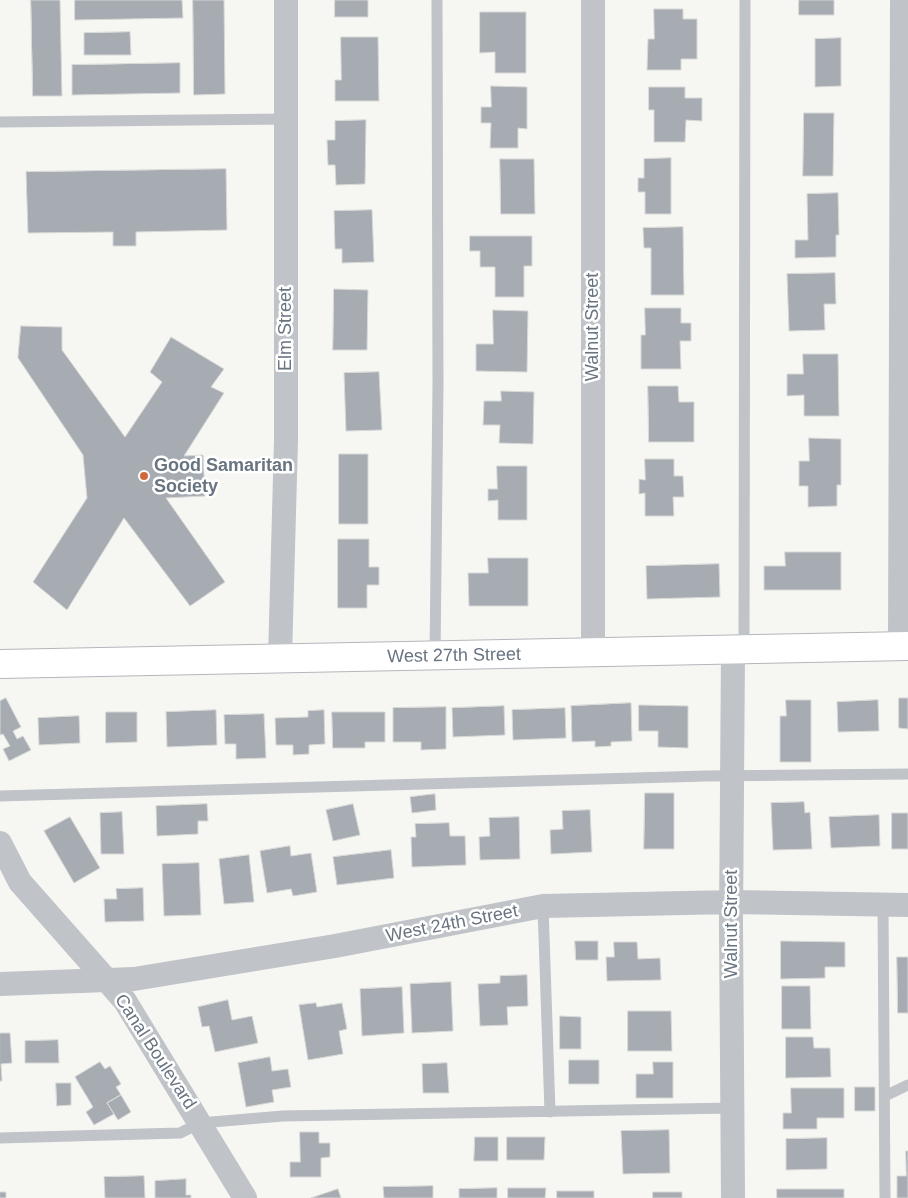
<!DOCTYPE html>
<html>
<head>
<meta charset="utf-8">
<style>
  body { margin:0 }
  canvas { display:block; background:#f6f6f3 }
</style>
</head>
<body>
<canvas width="908" height="1198"></canvas>
<script>
const g = document.querySelector('canvas').getContext('2d');
g.lineJoin = 'round';
function paint(path, color) {
  g.fillStyle = color;
  g.fill(path, 'evenodd');
}
function stroke(path, color, width, dash) {
  g.strokeStyle = color;
  g.lineWidth = width;
  g.lineCap = dash ? 'butt' : 'round';
  g.setLineDash(dash || []);
  g.stroke(path);
}
function drawText(font, color, halo, rows, align = 'center') {
  g.font = font + ' Helvetica,sans-serif';
  g.lineWidth = 5;
  g.setLineDash([]);
  g.textBaseline = 'middle';
  g.strokeStyle = halo;
  g.fillStyle = color;
  for (const [text, x, y, turn = 0] of rows) {
    g.save();
    g.translate(x, y);
    g.rotate((+turn || 0) * Math.PI / 180);
    g.textAlign = isNaN(turn) ? turn : align;
    if (halo) g.strokeText(text, 0, 0);
    g.fillText(text, 0, 0);
    g.restore();
  }
}
const building = new Path2D(`
  M31,0H60L62,96H33Z
  M75,0H182L183,18L75,20Z
  M193,0H224L225,94L194,95Z
  M335,0H368V17H335Z
  M799,0H834V15H799Z
  M654,9H683V19H697V59H681V70H647L648,39H654Z
  M480,12H526V73H495V52L480,53Z
  M130,32L131,55H84V33Z
  M341,37H378L379,101H335V80H341Z
  M841,38V86L815,87V39Z
  M180,63V93L72,95V65Z
  M491,86L527,87V129L518,128V148H490L491,123H481V107H491Z
  M649,87H685V98H702V121L686,120L685,142H654V110H649Z
  M804,113H834L833,176H803Z
  M366,120L365,184L336,185L335,165H328L327,140H335V121Z
  M671,158V214H645V192H638V178H644V159Z
  M500,159H534L535,214H501Z
  M226,169L227,230L136,232V246H113V232L28,233L26,172Z
  M838,193L839,235H836V257L795,258V240H808L807,194Z
  M372,210L374,262L342,263V249H335L334,211Z
  M683,227L684,295H651V248H644L643,228Z
  M470,236H532V266H524V297H495V267H480V251H470Z
  M835,273L836,304H824L825,330L789,331L787,274Z
  M334,289L368,290L367,350H333Z
  M645,308H681V323H691V341H680L681,369H641V335H645Z
  M493,310L528,311L527,372L476,371V344H493Z
  M21,326L62,327V350L125,437L162,382L150,372L171,337L224,369L211,387L224,393L184,456L203,455L205,496L166,498L225,582L190,606L124,518L67,610L33,582L87,498L83,455L18,358Z
  M803,354H838L839,416H804V395L787,396V374H803Z
  M379,372L382,430L346,431L344,373Z
  M648,386H678L679,402H694V442H649Z
  M501,391L534,392L533,444L499,443L500,425H483L484,401H501Z
  M809,438L841,439V485H837V506L808,507V486H799V461H809Z
  M339,454H368V524H339Z
  M645,459H674V476H683L684,497H673L674,516H645V493L639,494V479L645,480Z
  M497,466H527V520H498V500L488,501V489H497Z
  M338,539H369V567H379V585H367V608H338Z
  M785,552H841V590H764V566H785Z
  M488,558H528V606H469L468,573H488Z
  M719,564L720,597L647,599L646,566Z
  M6,698L21,727L13,731L17,739L23,736L31,750L9,761L3,749L10,746L3,734L0,735V701Z
  M899,698H908V729L899,728Z
  M786,700H811V762H780V716H786Z
  M878,700L879,731L838,732L837,702Z
  M631,703L632,741L611,742V746L595,747V741L572,742L571,706Z
  M639,705L688,706V748L658,747V731H639Z
  M504,706L505,735L453,737L452,708Z
  M446,707V749L421,750V742H393V708Z
  M565,708L566,738L513,740L512,710Z
  M216,710L217,745L167,747L166,712Z
  M324,710L325,744L309,745V754L293,755V745H276L275,718L308,717V711Z
  M106,712H137V742L106,743Z
  M332,712H385V742H365V748H333Z
  M264,714L266,758L236,759V744H225L224,715Z
  M79,716L80,743L39,745L38,718Z
  M645,793H674V849H644Z
  M435,794L436,810L412,813L410,797Z
  M804,802L805,813L810,812L812,849L773,850L771,803Z
  M207,804L208,821H198V834L157,836L156,806Z
  M353,804L360,835L333,841L326,810Z
  M590,810L592,852L551,854L550,830L563,829L562,811Z
  M122,812L124,854H101L100,813Z
  M892,813H908V849H892Z
  M879,815L880,846L831,848L829,817Z
  M70,817L100,868L74,883L44,831Z
  M519,817L520,859L480,860L479,837L490,836L489,818Z
  M449,823L450,836H465L466,865L412,867L411,837H416L415,824Z
  M290,846L291,856L311,853L317,892L293,896L291,889L267,893L260,851Z
  M391,850L394,878L337,885L333,857Z
  M249,855L254,902L224,904L219,859Z
  M199,863L201,915L164,916L162,864Z
  M143,888L144,921L105,922L104,899H117L116,889Z
  M575,941H598V960H576Z
  M781,941L845,942V967H825V978L781,979Z
  M614,942H637L638,959L660,958L661,980L607,981L606,957H614Z
  M897,957H908V1013H898Z
  M527,975L528,1006L507,1007L508,1025L480,1026L478,984L500,983V976Z
  M451,982L453,1031L412,1033L410,984Z
  M782,986H810L811,1029H782Z
  M402,987L404,1033L362,1036L360,989Z
  M228,1000L232,1020L252,1016L258,1043L215,1052L209,1026L202,1027L198,1007Z
  M316,1003L317,1007L342,1003L347,1029L339,1031L343,1054L308,1060L299,1005Z
  M628,1011H671L672,1051H628Z
  M560,1016L581,1017V1049H560Z
  M0,1033H10L12,1063L1,1064L2,1081H0Z
  M786,1037H813L814,1048H830L831,1077L786,1078Z
  M58,1040L59,1063H25V1041Z
  M270,1057L272,1071L288,1069L291,1087L272,1090L274,1102L246,1107L238,1063Z
  M569,1060H599V1084H569Z
  M100,1062L105,1069L110,1066L121,1084L116,1087L121,1095L107,1103L114,1114L94,1125L86,1112L93,1107L75,1077Z
  M653,1062H673V1098H636V1074H653Z
  M447,1063L449,1093H423L422,1064Z
  M56,1083H71V1105L57,1106Z
  M855,1087H875V1111H855Z
  M791,1088H844V1118H817V1129H783V1113H791Z
  M121,1095L131,1112L118,1120L107,1103Z
  M669,1130L670,1173L623,1174L621,1131Z
  M300,1132H319V1143H330V1157L321,1158V1177H290V1162H300Z
  M475,1137H498V1161H474Z
  M507,1137H545L544,1160H507Z
  M827,1138V1169L786,1170V1139Z
  M906,1151H908V1198H897V1176H906Z
  M144,1176L145,1198H105L104,1177Z
  M186,1179V1195H191V1198H155V1181Z
  M433,1186V1198H384L383,1187Z
  M497,1188V1198H459V1189Z
  M508,1188H546L545,1198H508Z
  M338,1189L341,1198H311Z
  M777,1189H844V1198H777Z
  M557,1191H594V1198H557Z
  M0,1192H6V1198H0Z
  M653,1192H682V1198H653Z`);
paint(building, '#a6acb2');
stroke(building, '#d8d8d6', 1);
const secondary = new Path2D(`
  M0,664L908,646`);
stroke(secondary, '#b3b7bb', 30);
stroke(new Path2D(`
  M0,122L286,119
  M744,650L745,0
  M435,656L438,384L437,0
  M0,796L706,776L908,774
  M883,905L885,1198
  M543,906L550,1112
  M885,1096L908,1085
  M0,1138L180,1133L200,1123L283,1116L733,1108`), '#c0c3c7', 11);
stroke(new Path2D(`
  M900,646L902,0
  M733,651L731,923L733,1198
  M593,654V0
  M280,658L286,440V0
  M0,843L20,882L125,1001L245,1198
  M0,984L134,979L335,946L543,906L732,902L908,905`), '#c0c3c7', 24);
stroke(secondary, '#fff', 28);
for (const [x, y, r, color] of [
  [144,476,5,"#d0673a"]
]) {
  const dot = new Path2D();
  dot.arc(x, y, r, 0, 2 * Math.PI);
  g.fillStyle = color;
  g.fill(dot);
  stroke(dot, '#fff', 2);
}
drawText('18px', '#697481', '#fff', [
  ["Walnut Street",593,327,-90],
  ["Elm Street",286,329,-90],
  ["West 27th Street",454,656,-1],
  ["West 24th Street",452,924,-11],
  ["Walnut Street",732,924,-90],
  ["Canal Boulevard",155,1052,57]
]);
drawText('bold 18px', '#697481', '#fff', [
  ["Good Samaritan",154,466],
  ["Society",154,487]
], 'left');
</script>
</body>
</html>
